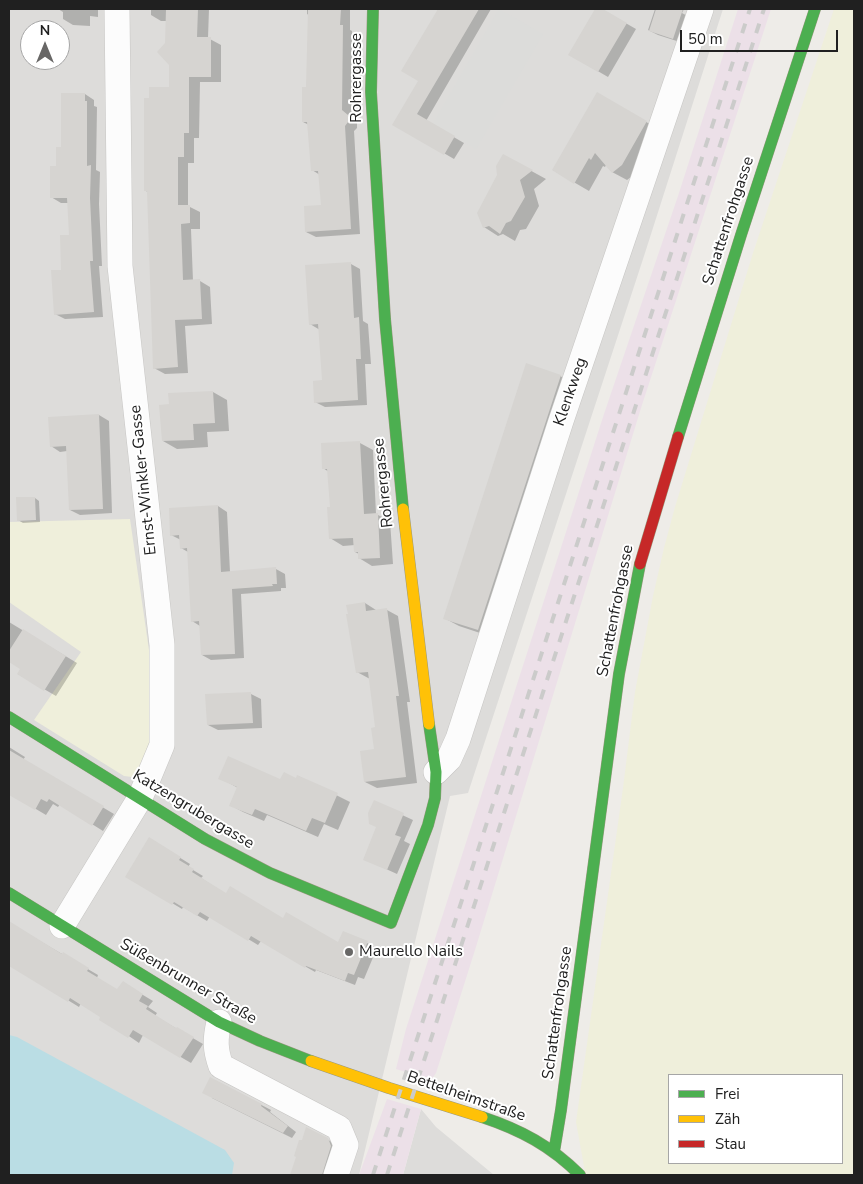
<!DOCTYPE html>
<html>
<head>
<meta charset="utf-8">
<style>
  body { margin:0 }
  #map { position:relative; width:863px; height:1184px; overflow:hidden; background:#eeece8; font-family:"Nunito Sans",sans-serif }
  canvas { display:block }
  .frame { position:absolute; inset:0; border:10px solid #202020; pointer-events:none }
  .legend { position:absolute; left:668px; top:1074px; width:175px; height:90px; box-sizing:border-box; background:#fff; border:1px solid #a6a6a6; margin:0; padding:6px 9px; list-style:none; font-size:15px; color:#202020 }
  .legend li { display:flex; align-items:center; gap:10px; height:25px }
  .legend b { width:25px; border:1px solid #a6a6a6 }
  .north { position:absolute; left:20px; top:20px; width:50px; height:50px; box-sizing:border-box; background:#fff; border:1px solid #a6a6a6; border-radius:50%; rotate:0deg; font-size:14px; font-weight:700; line-height:20px; text-align:center; color:#202020 }
  .north::after { content:''; display:block; margin:auto; width:18px; height:22px; background:#686766; clip-path:polygon(50% 0,100% 100%,50% 72%,0 100%) }
  .scale { position:absolute; left:680px; top:30px; width:158px; height:22px; box-sizing:border-box; border:2px solid #202020; border-top:0; padding-left:6px; font-size:15px; line-height:18px; white-space:nowrap; color:#202020; -webkit-text-stroke:4px #fff; paint-order:stroke }
</style>
</head>
<body>
<div id="map">
<canvas width="863" height="1184"></canvas>
<div class="frame"></div>
<ul class="legend">
<li><b style="height:6px;background:#4caf50"></b>Frei</li>
<li><b style="height:6px;background:#ffc107"></b>Zäh</li>
<li><b style="height:6px;background:#c62828"></b>Stau</li>
</ul>
<div class="north">N</div>
<div class="scale">50 m</div>
</div>
<script>
const g = document.querySelector('canvas').getContext('2d');
g.lineJoin = 'round';
function paint(path, color) {
  g.fillStyle = color;
  g.fill(path, 'evenodd');
}
function stroke(path, color, width, dash) {
  g.strokeStyle = color;
  g.lineWidth = width;
  g.lineCap = dash ? 'butt' : 'round';
  g.setLineDash(dash || []);
  g.stroke(path);
}
function drawText(font, color, halo, rows, align = 'center') {
  g.font = font + ' "Nunito Sans",sans-serif';
  g.lineWidth = 4;
  g.setLineDash([]);
  g.textBaseline = 'middle';
  g.strokeStyle = halo;
  g.fillStyle = color;
  for (const [text, x, y, turn = 0] of rows) {
    g.save();
    g.translate(x, y);
    g.rotate((+turn || 0) * Math.PI / 180);
    g.textAlign = isNaN(turn) ? turn : align;
    if (halo) g.strokeText(text, 0, 0);
    g.fillText(text, 0, 0);
    g.restore();
  }
}
paint(new Path2D(`
  M9,9H723L644,256L468,793L450,796L359,1175H9ZM30,30H60V60H30Z
  M421,1109L436,1127L494,1175H403Z`), '#dddcda');
paint(new Path2D(`
  M738,9H771L641,408L475,950L436,1073L431,1080L396,1069L406,1029L604,414L678,196Z
  M387,1099L421,1109L403,1175H359Z`), '#ece0e8');
paint(new Path2D(`
  M499,9L543,34L476,149L433,124Z`), '#dcdcda');
paint(new Path2D(`
  M834,9H854V1175H588L585,1172L576,1122L623,788L635,692L653,596L664,548L675,507L753,253ZM669,1075H842V1163H669Z
  M130,519L153,678V738L141,772L132,777L124,776L34,720L81,652L9,602V522Z`), '#efefdb');
paint(new Path2D(`
  M9,1035L17,1037L225,1150L234,1163L232,1175H9Z`), '#badde4');
paint(new Path2D(`
  M58,9H98V17L90,16V26L73,25L63,19V12Z
  M151,9H209L208,38L221,45V82H200L199,138H194V163H188V206L200,212V229H191L193,281H200L210,287L212,324L185,326L188,373L165,374L154,368L148,192L146,191L151,99L170,88V65L166,43L167,21H161L151,15Z
  M307,9H350V30L352,31L351,117L357,122V128L354,131L360,234L316,237L306,232L322,206L320,175L312,170L309,125L303,122L307,89L309,15L307,14Z
  M439,9H491L426,121L464,143L454,159L394,124L420,80L403,71Z
  M597,9H601L636,29L608,77L570,55Z
  M655,9H684L682,13L691,18L683,43L658,35L648,30Z
  M85,94L94,100V106L97,107L96,170L100,172L99,204L102,266H99L103,317L65,319L55,314L62,271L70,236L69,203H61L51,197L62,148Z
  M598,94L660,130L636,173L627,180L612,172L606,165L605,167L603,166L589,191L553,170Z
  M504,156L546,179L534,189L539,206L526,229L520,230L515,241L503,234L498,236L484,227Z
  M351,264L360,269L363,321L368,324L371,364H365L367,405L325,407L315,402L323,381L320,330L310,324Z
  M560,376L575,384L492,637L459,626L444,618Z
  M213,392L227,400L229,431L207,432L208,447L177,449L163,441L170,405Z
  M99,415L109,421L112,513L80,515L70,510L67,451L60,452L51,446L49,418Z
  M360,443L373,450L376,514L390,521L393,564L372,566L359,558V554L355,552V545L343,546L330,538L331,508L329,472L323,468Z
  M35,498L39,501L40,522L23,523L18,520Z
  M218,506L227,512L230,572L276,569L285,574L286,588H281V591L241,594L244,658L211,660L202,655L200,626L192,621L188,552L181,548V540L171,535Z
  M365,603L376,610H387L398,616L410,702H407L417,783L377,788L365,782L375,750L376,729L370,679L357,672Z
  M9,622L77,663L56,696L18,674L22,668L9,660Z
  M251,694L261,699L262,728L218,730L208,725L207,695Z
  M9,747L25,757L23,760L114,814L103,831L60,804L58,807L53,804L46,815L9,793Z
  M298,776L350,802L338,830L324,824L318,837L267,815L264,821L243,812L230,805L238,788L220,778L281,781L296,779Z
  M374,802L413,820L404,841L410,844L397,874L364,859L378,827Z
  M150,839L190,864L188,867L203,876L201,878L227,895L339,944L367,943L377,948L364,979L358,977L355,985L316,970L315,972L261,941L258,945L210,916L207,921L183,907L182,909L127,876Z
  M9,923L98,975L97,978L118,991L123,983L153,1001L148,1007L157,1013L155,1016L203,1044L191,1063L143,1035L139,1043L81,1003L79,1007L9,964Z
  M210,1078L271,1110L270,1112L296,1132L292,1138L212,1098Z
  M327,1139L336,1145L331,1175H296L292,1173Z`), '#0003');
paint(new Path2D(`
  M166,9H198L197,37H211V77H189V133H184V157H178V205H190V223L181,224L183,280L200,279L202,319L175,320L178,367L153,369L147,191H144V98H149V87H169V65L157,52L165,43Z
  M308,9H341L340,25H343L342,110L348,115V122L345,126L351,229L305,232L304,206L321,205L318,171H311L307,122H302V87H306Z
  M438,9H479L417,114L455,136L444,155L392,125L418,81L401,71Z
  M595,9H603L627,23L598,72L568,55Z
  M656,9H683L673,39L649,31Z
  M597,92L647,121L622,165L612,173L595,153L591,160L589,158L574,184L552,170Z
  M61,93H85V101H87V166L91,165L90,198L93,261H90L94,312L54,315L51,270H61L60,235H69L67,198H50V166H56V147H61Z
  M503,154L533,170L520,180L525,197L511,221L506,223L500,234L489,226L483,228L477,213L497,175L496,166Z
  M351,262L354,318L359,317L361,359H356L358,400L314,403L313,381L322,380L318,324L309,325L305,265Z
  M526,363L561,375L478,630L443,619Z
  M213,391L215,423L193,424L194,440L162,441L159,405L169,404L168,393Z
  M99,414L103,509L69,510L66,446L50,447L48,417Z
  M360,441L364,514L378,513L380,558L358,559V552H354L353,538L329,539L327,507H330L327,469H322L321,443Z
  M16,497H35L36,520L17,521Z
  M218,505L221,572L276,567L277,584H272L273,586L232,589L235,654L201,655L199,621L191,622L187,548L180,549L179,535L170,536L169,508Z
  M365,602L366,611L387,608L399,696H396L406,777L364,782L360,751L374,749L371,728L375,727L368,672L356,673L346,614H348L346,605Z
  M23,629L66,656L44,691L17,674L20,669L9,662V651Z
  M251,692L253,723L207,725L205,694Z
  M9,750L104,806L92,826L49,799L47,802L41,799L35,810L9,795Z
  M228,756L280,779L284,772L296,778L297,775L338,793L325,823L312,818L306,831L255,809L252,815L229,806L237,787L218,779Z
  M374,800L404,813L395,835L401,837L387,870L363,860L376,827L369,824L368,813Z
  M149,837L181,857L179,860L194,869L192,872L226,893L230,886L283,918L286,912L338,942L343,931L368,941L354,975L348,973L345,981L306,966L305,968L251,936L248,941L200,912L197,916L174,902L172,905L125,877Z
  M9,921L62,954L63,952L89,968L87,971L117,989L123,981L143,994L139,1001L148,1006L146,1009L176,1028L177,1027L194,1037L180,1058L133,1030L128,1038L99,1020L100,1017L70,998L68,1002L9,966Z
  M210,1077L262,1104L261,1106L288,1126L283,1133L202,1093Z
  M306,1127L328,1138L331,1146L322,1175H290L296,1157L294,1156L299,1140H302Z`), '#d6d4d1');
const street = new Path2D(`
  M436,772L449,759L458,739L561,421L701,9
  M62,926L140,798L162,745V645L120,266L117,9
  M219,1022C215,1039 215,1050 221,1066L339,1128L346,1145L336,1175`);
const fast = new Path2D(`
  M373,9L371,92L385,319L403,509
  M678,437L741,235L815,9
  M9,717L205,839L270,873L391,923L428,825L435,798L436,772L429,724
  M9,893L219,1022L260,1041L311,1061
  M482,1117C521,1130 551,1146 580,1175
  M554,1152L561,1110L619,674L640,564`);
const slow = new Path2D(`
  M403,509L429,724
  M311,1061L389,1088L482,1117`);
const jam = new Path2D(`
  M640,564L678,437`);
stroke(street, '#c7c6c4', 26);
stroke(fast, '#99997f', 12);
stroke(slow, '#99997f', 12);
stroke(jam, '#99997f', 12);
stroke(street, '#fcfcfc', 25);
stroke(fast, '#4caf50', 11);
stroke(slow, '#ffc107', 11);
stroke(jam, '#c62828', 11);
stroke(new Path2D(`
  M373,1175L750,9
  M387,1175L764,9`), '#cbcbca', 4, [10, 10]);
for (const [x, y, r, color] of [
  [349,952,5,"#686766"]
]) {
  const dot = new Path2D();
  dot.arc(x, y, r, 0, 2 * Math.PI);
  g.fillStyle = color;
  g.fill(dot);
  stroke(dot, '#fff', 2);
}
drawText('16px', '#202020', '#fff', [
  ["Rohrergasse",357,78,-90],
  ["Schattenfrohgasse",729,221,-72],
  ["Klenkweg",571,392,-71],
  ["Ernst-Winkler-Gasse",144,480,-96],
  ["Rohrergasse",384,483,-96],
  ["Schattenfrohgasse",616,611,-79],
  ["Katzengrubergasse",193,810,31],
  ["Süßenbrunner Straße",188,982,30],
  ["Schattenfrohgasse",558,1013,-82],
  ["Bettelheimstraße",466,1097,19]
]);
drawText('16px', '#202020', '#fff', [
  ["Maurello Nails",359,952]
], 'left');
</script>
</body>
</html>
